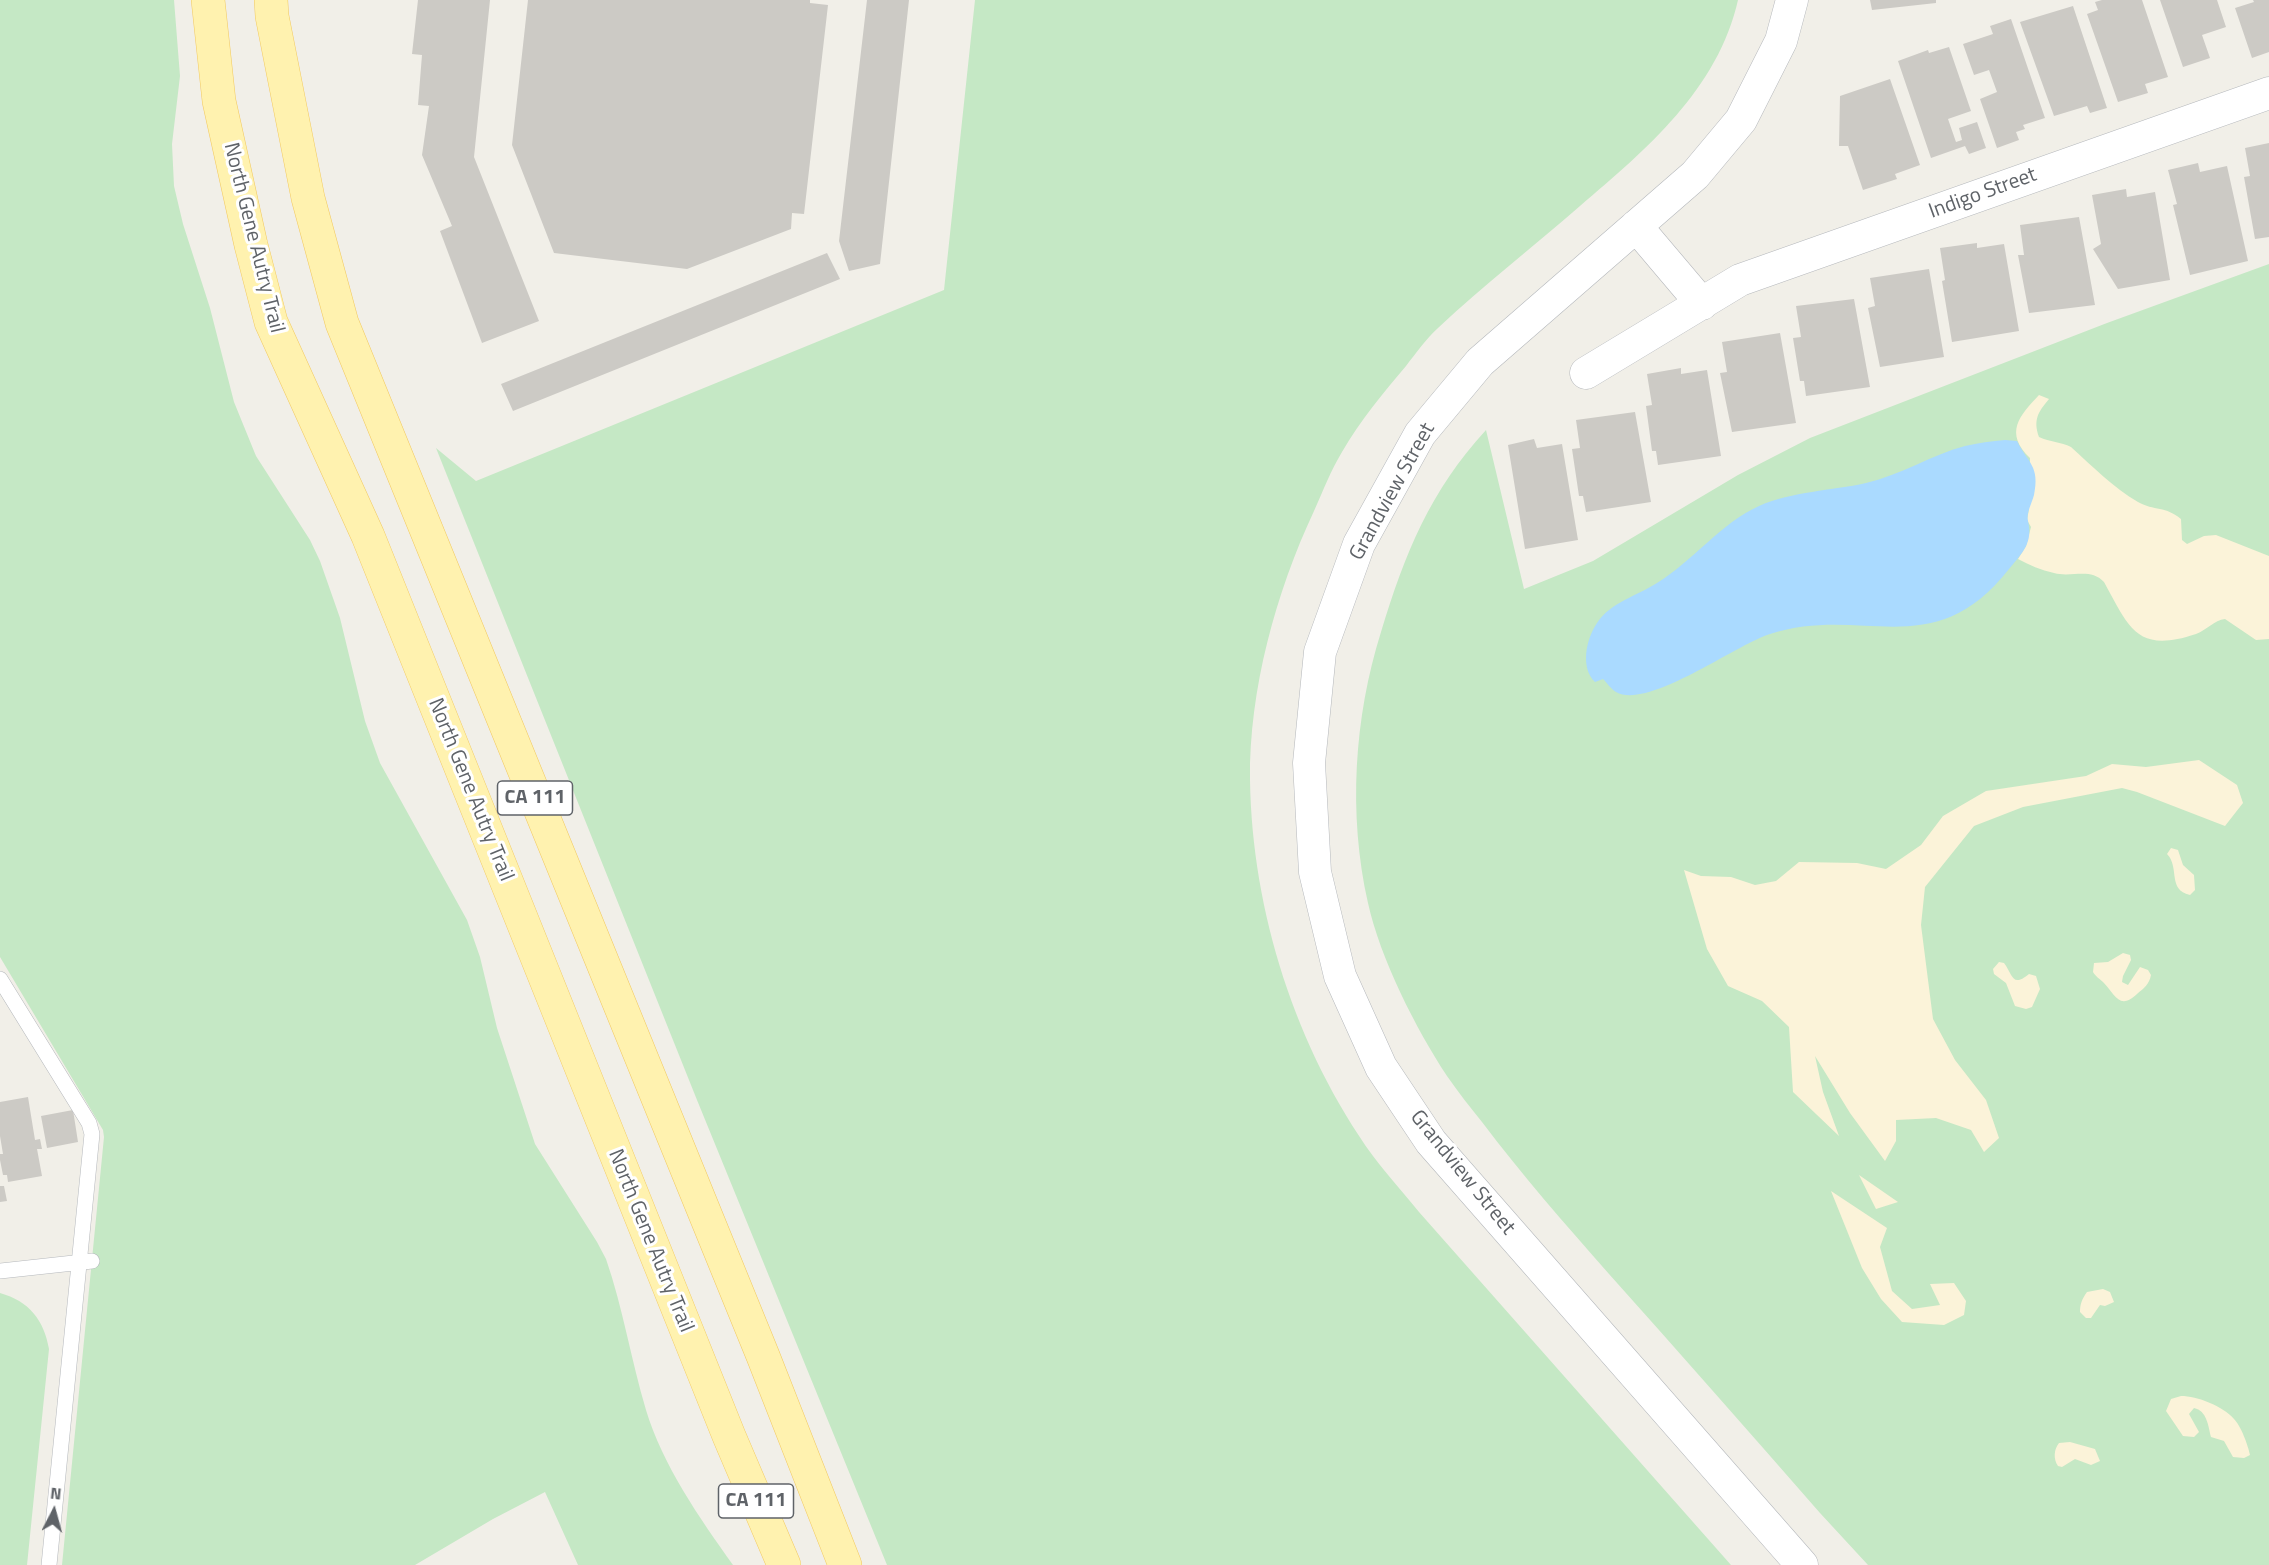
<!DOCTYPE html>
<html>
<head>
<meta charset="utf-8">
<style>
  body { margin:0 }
  #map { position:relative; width:2269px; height:1565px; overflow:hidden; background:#f1efe8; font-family:"Titillium Web",sans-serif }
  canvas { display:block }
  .north { position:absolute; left:24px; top:1481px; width:60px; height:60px; -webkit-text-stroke:4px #fff; paint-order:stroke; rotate:6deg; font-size:16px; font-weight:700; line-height:24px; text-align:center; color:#5f6368 }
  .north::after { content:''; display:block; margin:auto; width:21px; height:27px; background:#5f6368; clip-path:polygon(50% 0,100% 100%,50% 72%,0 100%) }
</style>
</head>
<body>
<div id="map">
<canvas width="2269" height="1565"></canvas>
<div class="north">N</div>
</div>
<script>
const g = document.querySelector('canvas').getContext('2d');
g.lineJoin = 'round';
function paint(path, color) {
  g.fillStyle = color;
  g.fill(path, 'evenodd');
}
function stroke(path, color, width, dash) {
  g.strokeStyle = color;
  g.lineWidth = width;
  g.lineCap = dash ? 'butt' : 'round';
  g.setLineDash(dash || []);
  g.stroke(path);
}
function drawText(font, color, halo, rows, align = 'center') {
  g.font = font + ' "Titillium Web",sans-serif';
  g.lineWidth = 6;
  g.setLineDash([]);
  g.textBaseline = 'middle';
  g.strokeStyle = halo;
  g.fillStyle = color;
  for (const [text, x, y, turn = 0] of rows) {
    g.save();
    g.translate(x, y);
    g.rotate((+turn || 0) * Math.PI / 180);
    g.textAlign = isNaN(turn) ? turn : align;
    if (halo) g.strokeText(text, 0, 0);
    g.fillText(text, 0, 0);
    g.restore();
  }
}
paint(new Path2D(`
  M0,0H174L180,76L172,144L174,186L183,224L210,308L234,402L256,456L310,540L320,561L340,618L365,721L380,763L467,920L480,957L497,1028L535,1144L597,1242L606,1259C623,1308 631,1360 646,1410C663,1466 699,1517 733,1565H578L545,1492L493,1519L415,1565H62L104,1137L103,1130L0,957Z
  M975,0H1738C1718,89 1646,150 1580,206C1533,247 1484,285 1438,328C1426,339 1416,353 1406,366C1383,393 1360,421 1342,452C1331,470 1323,491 1314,511C1276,592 1249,690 1250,780C1252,912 1296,1049 1373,1156C1387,1175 1404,1193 1419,1212L1731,1565H887L697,1100L436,448L476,481L944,290Z
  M2269,264V1565H1868L1820,1513C1750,1433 1680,1353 1609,1274C1565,1224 1522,1175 1482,1122C1470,1107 1458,1092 1447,1076C1416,1029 1380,958 1368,903C1348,814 1354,718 1381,632C1405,553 1430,491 1486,430L1524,589L1593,561L1738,475L1810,438L2107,323Z
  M0,1293C29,1301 44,1320 49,1349L27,1565H0Z`), '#c5e8c5');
paint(new Path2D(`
  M2039,395L2049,399C2038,412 2033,420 2039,437C2050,442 2061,442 2071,447C2092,466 2114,488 2138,502C2154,511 2166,506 2181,519L2182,540L2187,544L2204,536L2216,535L2269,556V639L2256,640L2225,619C2214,620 2207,630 2196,634C2136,654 2129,627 2104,582C2090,567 2072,578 2054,573C2041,570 2029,565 2018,559L2026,546L2031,527L2027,520L2029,509L2030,458C2004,433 2019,416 2039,395Z
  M2199,760L2237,785L2243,803L2225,826L2137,792L2122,788L2023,807L1974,826L1925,887L1921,925L1933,1019L1955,1060L1986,1100L1999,1138L1984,1152L1971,1130L1936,1118L1896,1120V1141L1885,1161L1850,1113L1815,1056L1823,1092L1839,1136L1793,1092L1789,1027L1762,1001L1728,986L1707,949L1684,870L1701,876L1731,877L1755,885L1776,881L1799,862L1857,863L1886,869L1921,845L1943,816L1986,791L2086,776L2112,764L2146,767Z
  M2171,848L2178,850L2183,865L2194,875L2195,890L2190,895C2167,890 2180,867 2167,854Z
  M2123,953L2130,955L2131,960L2123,976L2122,982L2128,985L2140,967L2148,970L2151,975C2149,985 2144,988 2137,994C2119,1011 2115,994 2103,982C2099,978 2096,977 2093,972L2094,963L2108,962Z
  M1999,962L2004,963C2013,975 2012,988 2029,974L2036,976L2040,989L2032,1007L2026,1009L2015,1006L2006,983L1994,974L1993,969Z
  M1859,1175L1898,1202L1876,1209Z
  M1831,1191L1887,1228L1880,1247L1892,1291L1912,1309L1940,1305L1930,1284L1954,1283L1966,1301L1964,1315L1944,1325L1902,1322L1881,1299L1862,1268Z
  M2103,1289L2110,1292L2114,1302L2105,1306L2100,1305L2091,1318H2086L2080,1312C2080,1304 2082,1299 2087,1292Z
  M2181,1396C2197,1396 2223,1406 2234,1419C2241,1426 2248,1445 2250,1455L2244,1458L2233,1457L2224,1441L2211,1437C2208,1425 2207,1411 2194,1408L2189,1414L2199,1432L2194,1437L2183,1436L2166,1411L2171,1399Z
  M2070,1442L2095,1449L2100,1461L2091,1465L2075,1459L2062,1467L2058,1466C2053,1459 2054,1449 2059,1443Z`), '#fbf3d9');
paint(new Path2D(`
  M2005,440L2017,441C2028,463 2040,466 2034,495C2032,503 2026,513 2028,521C2033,543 2023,552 2009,569C1933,666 1863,604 1770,634C1735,645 1648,710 1616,692C1611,689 1607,683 1603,679L1595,682C1580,668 1586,639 1597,623C1611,602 1637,596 1657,583C1693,561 1721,523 1759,506C1793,491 1831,491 1866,483C1901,475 1931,455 1965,446C1978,443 1992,441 2005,440Z`), '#aadaff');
paint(new Path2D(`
  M418,0H490L474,157L539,321L482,343L440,231L452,226L422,155L429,106L418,105L422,55L412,54Z
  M528,0H810V3L828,5L804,214L792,213L791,229L687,269L554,253L512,145Z
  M867,0H909L880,264L849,271L839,241Z
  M1870,0H1936V3L1872,10Z
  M2102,0H2142L2168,77L2145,84L2148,93L2118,102L2087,14L2098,10L2095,2Z
  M2160,0H2217L2226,27L2202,35L2210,58L2183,67Z
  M2253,0H2269V52L2252,58L2235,8L2254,2Z
  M2073,6L2107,108L2090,113L2087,106L2054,116L2020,22Z
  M2011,19L2045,118L2023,125L2025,129L2016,132L2019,140L1997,148L1980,99L1997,92L1989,70L1974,75L1963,44L1993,34L1990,26Z
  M1949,47L1971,111L1948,119L1956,142L1962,140L1959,128L1977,122L1986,148L1969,154L1965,146L1931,158L1898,61L1928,50L1929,53Z
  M1890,79L1920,165L1895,174L1897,179L1863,190L1848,146H1839L1840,96Z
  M2269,143V237L2255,239L2244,177L2250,176L2245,148Z
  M2198,163L2200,172L2227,166L2248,261L2190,275L2173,205L2177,204L2168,170Z
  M2126,189L2127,197L2155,192L2170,280L2118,289L2093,249L2101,244L2092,195Z
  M2079,217L2095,305L2029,313L2018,255H2024L2020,225Z
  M1977,243V248L2004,244L2019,331L1952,342L1942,281L1945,280L1940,248Z
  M827,253L840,279L513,411L501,384Z
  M1929,269L1944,357L1880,367L1868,308L1875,306L1870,278Z
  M1854,299L1870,387L1806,396L1804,381H1800L1793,338L1801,337L1796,306Z
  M1780,333L1796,423L1732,432L1720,373L1727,372L1722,342Z
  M1681,368V374L1707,370L1721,456L1658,465L1656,451H1652L1646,406L1652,405L1647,374Z
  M1635,412L1651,502L1586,512L1583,496H1579L1572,449L1580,448L1576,420Z
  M1534,439L1537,448L1562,444L1578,540L1525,549L1508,445Z
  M28,1097L35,1140L40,1139L42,1149H37L42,1176L8,1182L7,1175H3L0,1160V1154H3L0,1136V1102Z
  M73,1110L78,1142L47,1148L41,1116Z
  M0,1186H4L7,1201L0,1202Z`), '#cccac5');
const service = new Path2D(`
  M0,979L89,1123L92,1134L49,1565
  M0,1271L92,1261`);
const minor = new Path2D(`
  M1792,0L1781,41L1741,120L1695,175L1480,362L1420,434L1359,544L1320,652L1309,763L1315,872L1340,976L1381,1067L1431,1142L1802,1565
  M1636,226L1702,304
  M1586,373L1740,280L2269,93`);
const primary = new Path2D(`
  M208,0L219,101L251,245L271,322L368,536L729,1436L784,1565
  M271,0L272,16L308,198L342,323L763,1356L845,1565`);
stroke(service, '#b5b8bc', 16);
stroke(minor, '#b5b8bc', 33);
stroke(primary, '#f2c960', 34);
stroke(service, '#fff', 15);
stroke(minor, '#fff', 32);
stroke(primary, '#fff2af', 33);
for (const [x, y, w] of [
  [535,798,75],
  [756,1501,75]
]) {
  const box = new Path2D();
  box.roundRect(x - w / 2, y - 17, w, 34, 4.5);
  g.fillStyle = '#fff';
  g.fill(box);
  stroke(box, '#5f6368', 1.5);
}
drawText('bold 20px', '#5f6368', null, [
  ["CA 111",535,798],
  ["CA 111",756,1501]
]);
drawText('21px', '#5f6368', '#fff', [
  ["Indigo Street",1983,194,-20],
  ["North Gene Autry Trail",253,238,76],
  ["Grandview Street",1393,492,-61],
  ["North Gene Autry Trail",470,790,68],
  ["Grandview Street",1462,1173,51],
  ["North Gene Autry Trail",650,1241,68]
]);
</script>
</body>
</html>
